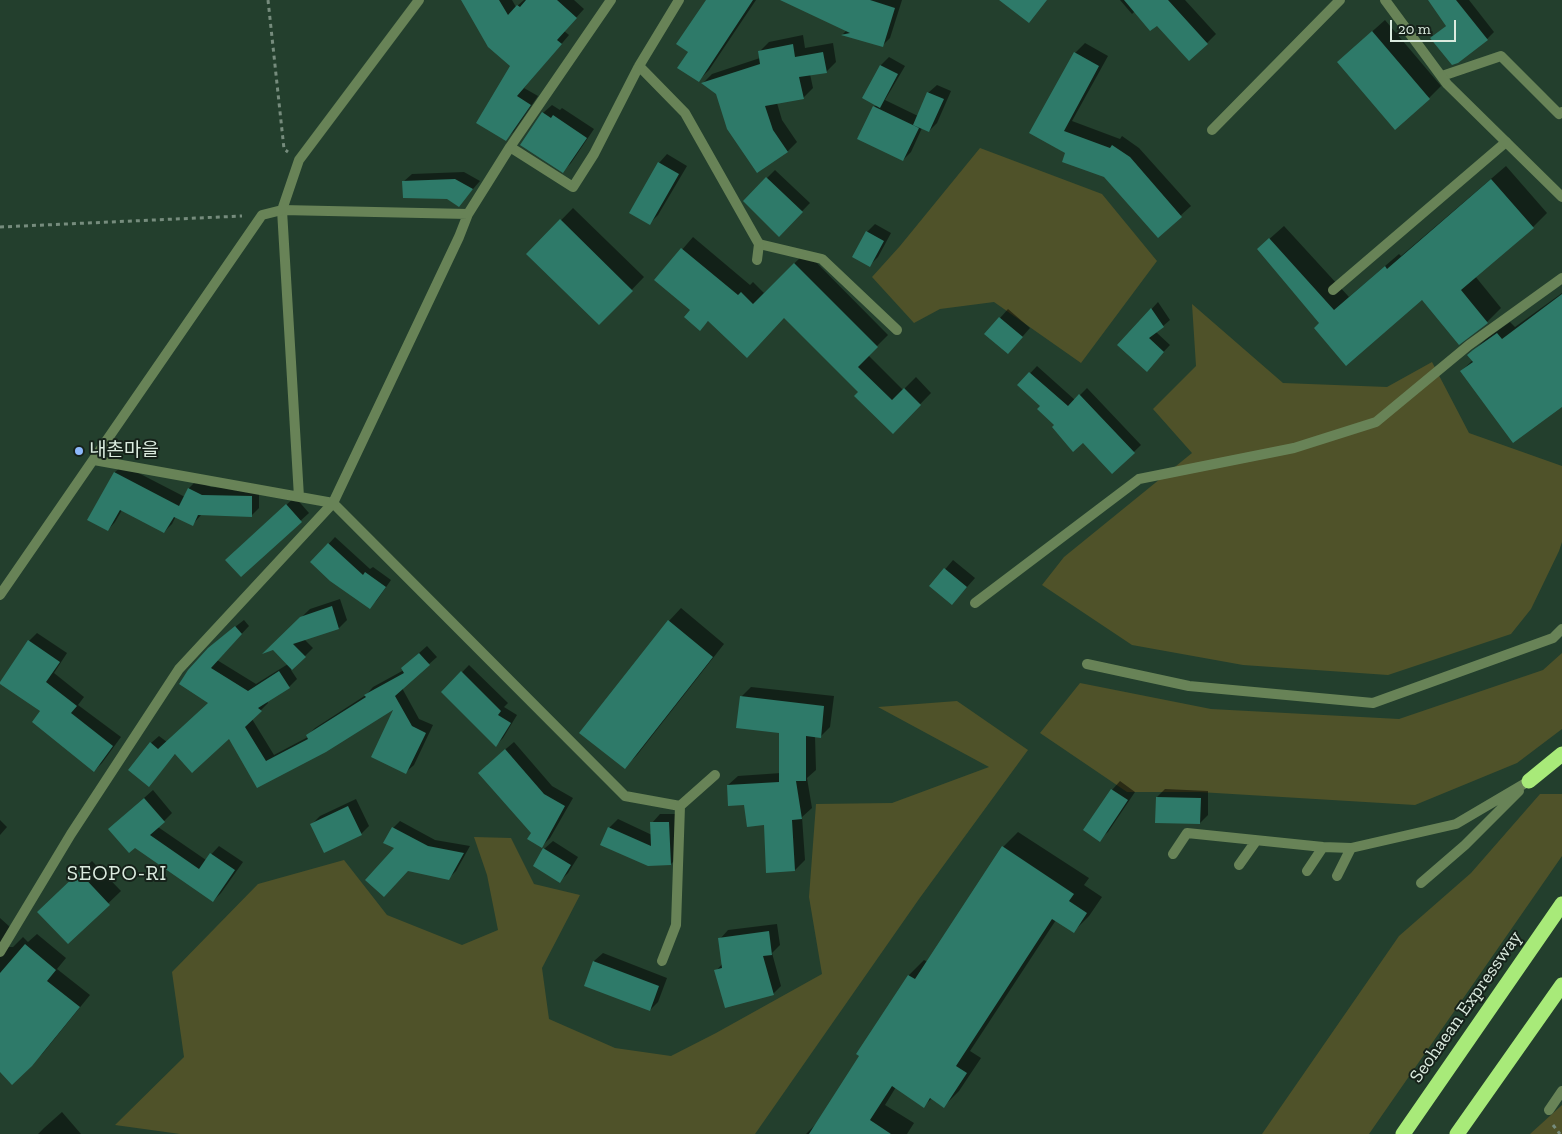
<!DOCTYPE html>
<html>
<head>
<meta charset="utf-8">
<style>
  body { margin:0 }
  #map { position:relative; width:1562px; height:1134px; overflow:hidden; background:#233f2d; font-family:"Zilla Slab",serif }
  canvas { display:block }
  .scale { position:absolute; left:1390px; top:20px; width:66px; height:22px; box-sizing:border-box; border:2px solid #dbebdf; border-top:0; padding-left:6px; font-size:15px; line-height:18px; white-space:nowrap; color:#dbebdf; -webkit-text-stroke:4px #16221a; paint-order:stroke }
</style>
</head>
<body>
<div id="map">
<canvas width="1562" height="1134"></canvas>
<div class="scale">20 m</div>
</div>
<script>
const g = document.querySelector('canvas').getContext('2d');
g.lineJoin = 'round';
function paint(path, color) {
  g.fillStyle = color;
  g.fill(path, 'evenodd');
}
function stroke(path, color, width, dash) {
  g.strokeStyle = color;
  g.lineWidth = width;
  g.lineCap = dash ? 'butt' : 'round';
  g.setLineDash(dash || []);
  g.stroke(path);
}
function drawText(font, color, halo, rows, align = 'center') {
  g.font = font + ' "Zilla Slab","Noto Sans KR",serif';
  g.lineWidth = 4;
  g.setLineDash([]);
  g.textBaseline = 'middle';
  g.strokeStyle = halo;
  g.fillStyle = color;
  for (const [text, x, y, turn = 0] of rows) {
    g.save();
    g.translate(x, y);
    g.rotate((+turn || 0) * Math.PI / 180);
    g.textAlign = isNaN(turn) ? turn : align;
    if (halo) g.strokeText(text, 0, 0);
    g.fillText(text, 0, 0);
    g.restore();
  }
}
paint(new Path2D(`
  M980,148L1102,194L1157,261L1081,363L994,302L940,309L914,323L872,277L900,246Z
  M1192,304L1283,383L1387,387L1432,362L1469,433L1562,466V542L1559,551L1531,609L1511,634L1388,675L1243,665L1132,645L1042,585L1064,557L1192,453L1153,409L1196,366Z
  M1562,653V729L1517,763L1415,805L1199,792H1127L1040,733L1080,683L1211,709L1399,719L1543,670Z
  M957,701L1028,750L919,899L755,1134H180L115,1125L184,1057L172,972L258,884L344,860L387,915L462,945L498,930L487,875L474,837L511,838L534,884L580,895L542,968L549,1019L615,1048L671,1056L716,1033L822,974L809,897L816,804L892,803L989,767L878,707Z
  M1540,794H1562V856L1369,1134H1262L1399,936L1471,873Z
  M1562,1105V1134H1530Z`), '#4f5229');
paint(new Path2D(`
  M463,0H512L516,7L524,0H574L584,9L564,31L569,35L524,88L538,96L514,131L505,140L512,66Z
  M707,0H756L709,70L699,80L689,52Z
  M789,0H902L890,38L882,46L843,34L847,30Z
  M1120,0H1185L1216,34L1207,43L1157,24L1135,11L1132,14Z
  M1438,0H1469L1494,32L1487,39L1432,38L1447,25Z
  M1385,20L1441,86L1429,98L1338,62Z
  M803,35L805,48L833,43L836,62L826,72L810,74L813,88L803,98L777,103L782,120L797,142L788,151L758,171L717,93L703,83L712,74L760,58L759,52L769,42Z
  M1085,43L1108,56L1072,121L1120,139L1122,136L1139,148L1191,206L1158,236L1105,176L1031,133L1075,53Z
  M889,57L905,66L885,100L918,116L928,93L937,85L951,91L937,123L929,131L922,128L911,152L903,160L874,107L877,105L864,97L881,65Z
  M552,105L560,110L562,108L594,129L571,163L563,171L521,145L543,113Z
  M667,154L687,166L658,215L650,223L631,212L659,163Z
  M1506,166L1547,213L1533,227L1475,276L1501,308L1487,322L1459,343L1422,298L1321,323L1258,249L1284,226L1349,297L1399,254L1401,256Z
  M775,170L810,203L779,235L744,201Z
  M464,172L480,181L459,205L447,198L403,182L412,174Z
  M573,208L644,277L599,324L528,254Z
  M875,224L891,233L878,257L870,265L867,232Z
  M693,237L750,285L753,282L764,293L806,252L888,335L868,355L903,390L916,377L931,393L893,432L860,392L785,317L709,320L700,329L692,310L656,280Z
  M1562,293V405L1461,371L1473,360L1469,355L1487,338L1510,322L1515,327Z
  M1158,302L1170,320L1156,332L1170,345L1153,363L1119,345Z
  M1008,309L1030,328L1016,344L986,334Z
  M1037,366L1075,400L1087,388L1141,445L1112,473L1083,442L1056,425L1042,406L1019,385Z
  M123,465L185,497L189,488L196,481L211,487L259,489V508L251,516L202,514L193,524L176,516L172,524L164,532L122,510L115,522L108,530L89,519L115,472Z
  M295,497L309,513L241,575L235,551Z
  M335,537L370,569L373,567L391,580L377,600L370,607L312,562Z
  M953,560L975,578L952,604L931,586Z
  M340,599L347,620L339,628L304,639L313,648L291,670L297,679L289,687L267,701L268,703L252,719L274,755L308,737L307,736L315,728L366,695L373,687L404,670L410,661L427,646L437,657L402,688L419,719L433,725L414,765L406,772L396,706L258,786L229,737L176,753L156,777L151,743L159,736L167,742L210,702L209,649L217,641L244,620L249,626L217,660L256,684L288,664L273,649L266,651L310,609Z
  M681,608L724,644L637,755L625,767L580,733L669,621Z
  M37,633L67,653L54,673L84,697L78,705L121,737L102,763L94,771L42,711L29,641Z
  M469,665L508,703L504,707L517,715L503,738L496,745L443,692Z
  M751,687L834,696L830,727L820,737L815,736L816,770L807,778L812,808L802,817L805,860L795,870L765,823L728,785L738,776L781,773L780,732L741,697Z
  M514,742L552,786L573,798L550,838L542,846L487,765Z
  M1120,781L1135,792L1108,832L1099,840L1085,830L1112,790Z
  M1165,789L1208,791V815L1200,823L1157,797Z
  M153,790L172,813L158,827L206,860L219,846L243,862L221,893L213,901L118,821Z
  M356,799L369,826L361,834L312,824L320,816Z
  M660,814H677L679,856L671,864L602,844L610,827L618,819L652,835V823Z
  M0,820L7,827L0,835Z
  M400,821L435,840L470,846L456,871L448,879L408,870L396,848L393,828Z
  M1018,832L1089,878L1084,885L1102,897L1089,916L1074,931L1056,920L970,1051L981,1058L959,1091L944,1106L932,1098L924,1106L896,1087L885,1105L914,1123L907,1134H806L819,1121L861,1055L858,1053L909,975L924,960L928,962L1003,847Z
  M553,841L578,857L568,873L560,881L544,849Z
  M92,861L121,891L68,942L52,899Z
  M0,918L10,927L8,947H13L23,937L28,942L37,934L66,958L57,969L90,995L43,1053L12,1083L0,1071Z
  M777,924L780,945L772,953L781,986L773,994L716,971L723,963L720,939L728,930Z
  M603,953L667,978L658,1002L650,1010L585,985L594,961Z
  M62,1112L81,1134H38L44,1128Z`), '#0007');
paint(new Path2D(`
  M461,0H499L508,15L517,5L520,7L526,0H557L577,18L557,40L562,44L517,96L531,105L506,141L476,123L510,66L488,47Z
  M706,0H753L699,82L677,68L688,52L676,44Z
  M780,0H870L895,8L883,47L841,35L850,33Z
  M999,0H1047L1029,23Z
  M1124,0H1168L1208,44L1189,61L1157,26L1150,31Z
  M1428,0H1456L1488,40L1458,63L1452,65L1430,38L1446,26Z
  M1372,31L1430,99L1395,130L1337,62Z
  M793,44L795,57L823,52L827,73L799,77L804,99L765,106L773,130L788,152L757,173L727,129L716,94L701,83L760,64L758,51Z
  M1074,52L1099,66L1064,131L1110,148L1112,145L1130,157L1182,217L1158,238L1104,177L1062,162L1065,153L1029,133Z
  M880,65L898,74L880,108L862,98Z
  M927,92L944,99L929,132L913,125Z
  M873,106L919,128L903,161L857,139Z
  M542,112L551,118L553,115L587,138L563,173L520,145Z
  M658,162L679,174L650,225L629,213Z
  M766,177L803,212L779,237L743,201Z
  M455,179L473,189L459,207L447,199L403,198L402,181Z
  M1491,179L1534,228L1461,290L1488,323L1459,345L1422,300L1346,366L1314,328L1319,323L1257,249L1269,238L1334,310L1385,266L1387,269Z
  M560,219L633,291L599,325L526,254Z
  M866,231L884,241L870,267L852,257Z
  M681,248L738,295L741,292L753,304L794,263L878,347L858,367L892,400L904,388L921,405L893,434L854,396L858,392L784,318L747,358L708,321L700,331L684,317L690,310L654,280Z
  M1562,294V407L1513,443L1460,371L1473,362L1467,355L1473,350L1497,333L1502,339Z
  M1151,308L1164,327L1149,338L1164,352L1147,372L1117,345Z
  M999,317L1023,337L1008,354L984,334Z
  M1029,372L1068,406L1079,394L1135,453L1112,474L1083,443L1073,452L1052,427L1054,425L1037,409L1040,406L1017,385Z
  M114,472L179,506L188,488L202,495L252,496V517L198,515L193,526L174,517L164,533L120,510L108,531L87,520Z
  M286,504L302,522L241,577L225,560Z
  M328,543L363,575L365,572L386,587L370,609L330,581L310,562Z
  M944,568L967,587L952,605L929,586Z
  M332,606L339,629L293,644L306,657L292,670L273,650L262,654L300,617Z
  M668,620L713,657L625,769L579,733Z
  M235,626L242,634L211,668L248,691L279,671L290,688L258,708L262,711L245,727L266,761L308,739L306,735L366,697L364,695L404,673L401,668L419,653L430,665L395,696L412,726L426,733L406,774L371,757L393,710L326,752L257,788L229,739L192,773L175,754L149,787L128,770L150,742L158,749L208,703L179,684L188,670L208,648Z
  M28,640L60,662L46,682L77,706L71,713L113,746L94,772L32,722L40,711L0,684V682Z
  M461,671L501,711L498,715L511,723L496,747L441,692Z
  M740,696L824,706L821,738L806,736V781H796L802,819L792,820L795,871L766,873L764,825L747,827L744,805L728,806L727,785L779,782V733L736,728Z
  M505,749L544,794L565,806L542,848L527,839L531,833L478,773Z
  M1111,789L1128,800L1100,842L1083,830Z
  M1156,797L1201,798L1200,824L1155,823Z
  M144,798L165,822L150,835L199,869L210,853L235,870L213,902L135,848L129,853L108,829Z
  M348,806L362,835L324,853L310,824Z
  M650,822H669L671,865L648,866L600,845L608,827L651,846Z
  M392,827L428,846L464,853L449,880L408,871L384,897L365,880L394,848L383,843Z
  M1002,846L1074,894L1069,901L1087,913L1074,933L1052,919L956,1066L967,1073L944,1108L930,1098L924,1108L892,1086L870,1120L891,1134H809L859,1056L856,1054L908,975L915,979Z
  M543,848L571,865L560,883L533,866Z
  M79,872L110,905L68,944L37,912Z
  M769,931L772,955L763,956L774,995L725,1008L714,970L722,968L718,938Z
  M25,944L56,970L47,981L80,1007L32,1066L12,1085L0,1072V973Z
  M593,961L659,986L650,1011L584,986Z`), '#2e7a69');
stroke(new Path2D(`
  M268,0L284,149L288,152
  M0,227L242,216
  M1553,1125L1560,1134`), '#768c7d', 3, [4, 4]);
stroke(new Path2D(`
  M1442,76L1501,56L1559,114L1562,112
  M1212,130L1340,0
  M759,244L822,259L897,330
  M1333,290L1506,142
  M1173,854L1187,833L1323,847L1351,848L1456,824L1529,781
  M1239,865L1256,841
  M1307,871L1323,847
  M1337,876L1351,848
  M1421,883L1465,845L1519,791`), '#688357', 10);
stroke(new Path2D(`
  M1385,0L1447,84L1562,197
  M639,66L685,113L759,244L757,260
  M510,147L573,187L594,154L639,66L679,0
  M94,460L333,503L625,796L680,806L715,775
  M299,497L282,210L468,214
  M975,603L1139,479L1294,448L1376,422L1469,345L1562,278
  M1087,664L1189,686L1373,703L1553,638L1562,629
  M0,952L71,834L179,669L333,503L459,237L468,214L510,147L611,0
  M662,961L676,925L680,806
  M1549,1110L1562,1091`), '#688357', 10);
stroke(new Path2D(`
  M0,595L262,215L282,210L299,160L419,0`), '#688357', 10);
stroke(new Path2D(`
  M1529,781L1562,754
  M1403,1134L1562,904
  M1457,1134L1562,985`), '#a8ea79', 15);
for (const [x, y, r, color] of [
  [79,451,5,"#8db9fc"]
]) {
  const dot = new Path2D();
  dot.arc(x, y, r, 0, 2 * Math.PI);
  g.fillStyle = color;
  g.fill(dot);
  stroke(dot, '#16221a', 2);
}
drawText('19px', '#dbebdf', '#16221a', [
  ["내촌마을",89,451]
], 'left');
drawText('19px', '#dbebdf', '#16221a', [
  ["Seohaean Expressway",1466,1007,-55]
]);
g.letterSpacing = '1px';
drawText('21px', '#dbebdf', '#16221a', [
  ["SEOPO-RI",117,874]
]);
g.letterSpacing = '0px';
</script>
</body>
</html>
